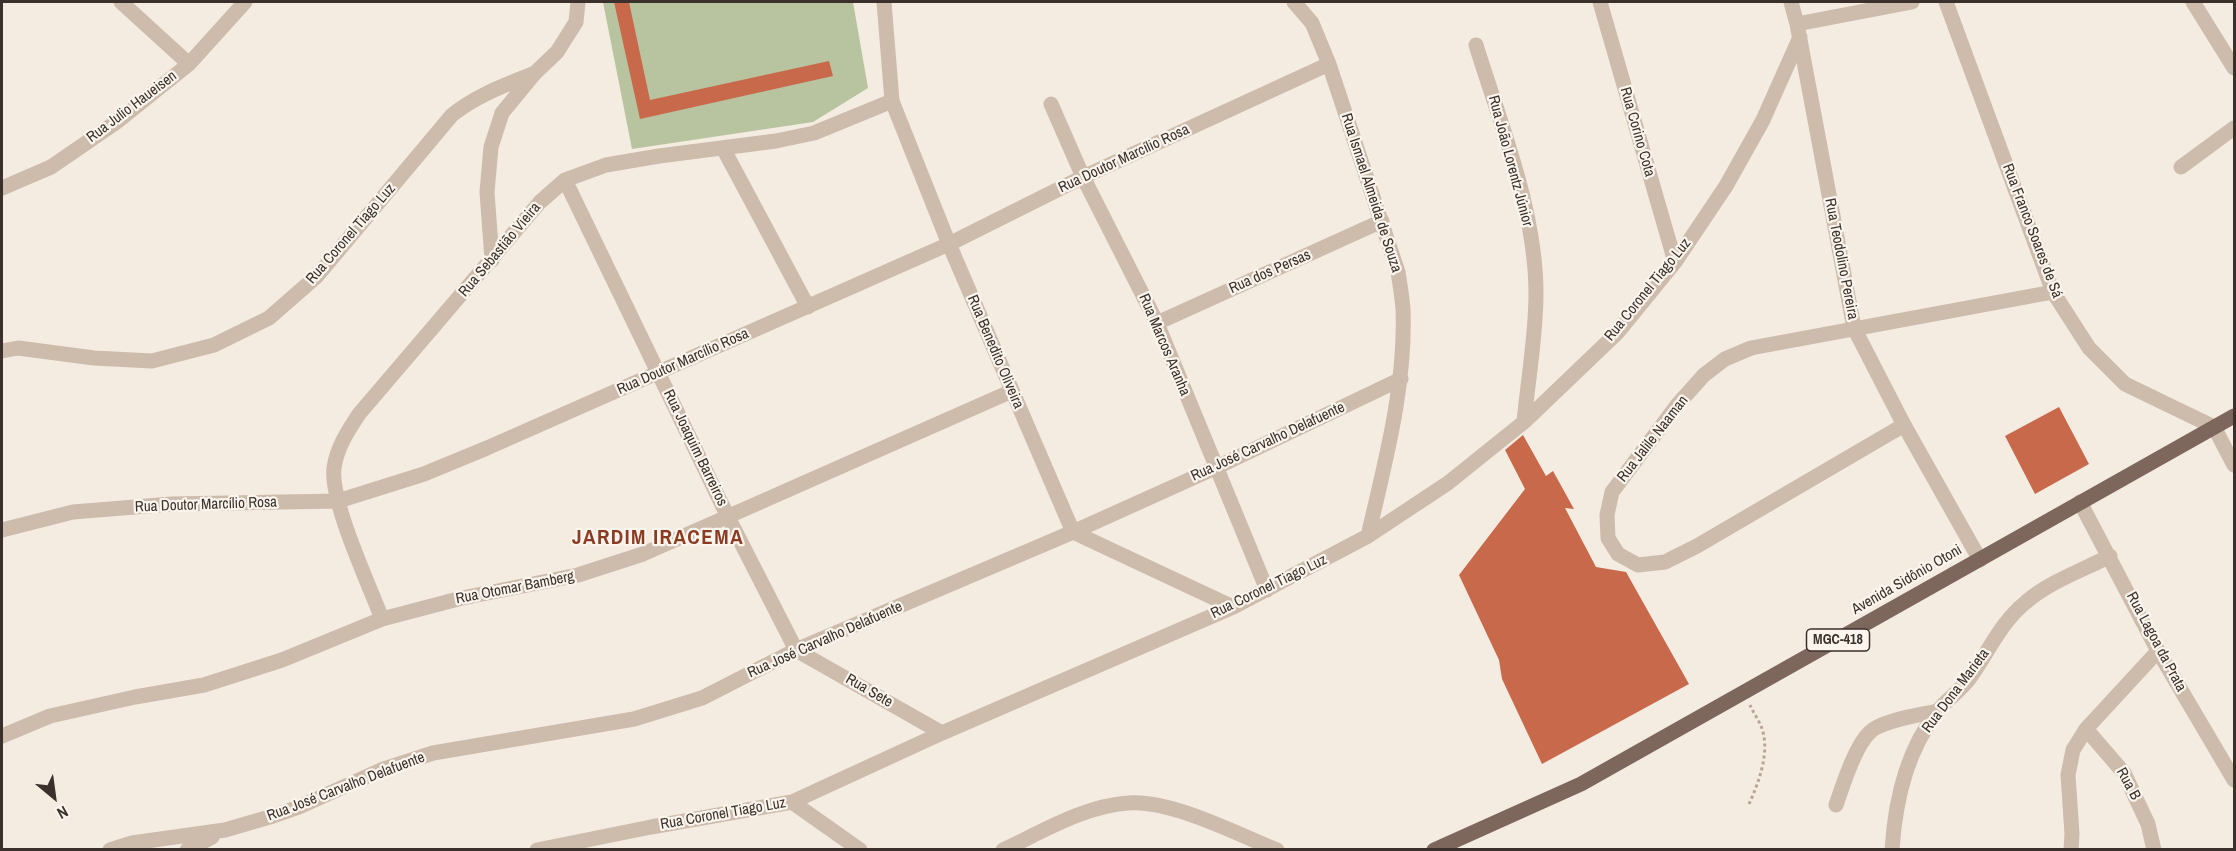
<!DOCTYPE html>
<html>
<head>
<meta charset="utf-8">
<style>
  body { margin:0 }
  #map { position:relative; width:2236px; height:851px; overflow:hidden; background:#f4ebe1; font-family:"Archivo Narrow",sans-serif }
  canvas { display:block }
  .frame { position:absolute; inset:0; border:3px solid #3b302b; pointer-events:none }
  .north { position:absolute; left:24px; top:767px; width:60px; height:60px; -webkit-text-stroke:4px #fbf5ee; paint-order:stroke; rotate:151deg; font-size:16px; font-weight:700; line-height:24px; text-align:center; color:#3b302b }
  .north::after { content:''; display:block; margin:auto; width:21px; height:27px; background:#3b302b; clip-path:polygon(50% 0,100% 100%,50% 72%,0 100%) }
</style>
</head>
<body>
<div id="map">
<canvas width="2236" height="851"></canvas>
<div class="frame"></div>
<div class="north">N</div>
</div>
<script>
const g = document.querySelector('canvas').getContext('2d');
g.lineJoin = 'round';
function paint(path, color) {
  g.fillStyle = color;
  g.fill(path, 'evenodd');
}
function stroke(path, color, width, dash) {
  g.strokeStyle = color;
  g.lineWidth = width;
  g.lineCap = dash ? 'butt' : 'round';
  g.setLineDash(dash || []);
  g.stroke(path);
}
function drawText(font, color, halo, rows, align = 'center') {
  g.font = font + ' "Archivo Narrow",sans-serif';
  g.lineWidth = 4.5;
  g.setLineDash([]);
  g.textBaseline = 'middle';
  g.strokeStyle = halo;
  g.fillStyle = color;
  for (const [text, x, y, turn = 0] of rows) {
    g.save();
    g.translate(x, y);
    g.rotate((+turn || 0) * Math.PI / 180);
    g.textAlign = isNaN(turn) ? turn : align;
    if (halo) g.strokeText(text, 0, 0);
    g.fillText(text, 0, 0);
    g.restore();
  }
}
paint(new Path2D(`
  M603,2H853L868,88L813,122L632,149Z`), '#b8c4a0');
paint(new Path2D(`
  M614,2H629L650,100L829,61L833,76L640,119Z
  M2059,407L2089,464L2035,494L2005,436Z
  M1523,435L1546,476L1553,471L1574,509L1565,508L1596,567L1626,572L1689,684L1542,764L1502,679L1499,660L1459,575L1525,489L1505,450Z`), '#c8694b');
stroke(new Path2D(`
  M1749,804C1759,782 1771,750 1761,726C1758,719 1753,712 1750,705`), '#b9a596', 3, [3, 3]);
stroke(new Path2D(`
  M121,2L189,64
  M884,2L892,101L949,244L1073,532L1233,607
  M1294,2L1312,23L1329,64L1398,272C1400,284 1402,297 1403,309C1406,386 1385,462 1368,536
  M1600,2L1675,262
  M1791,2L1797,24L1854,328L1904,425L1980,560
  M1946,2L2053,292L2089,348L2125,384L2214,427L2234,465
  M2193,2L2234,68
  M1797,24L1912,2
  M1476,45C1500,123 1536,210 1536,294C1536,336 1528,379 1524,422
  M1051,104L1083,177L1157,323L1267,590
  M723,148L808,307
  M2181,167L2234,128
  M565,180L728,517L796,650L942,733
  M2,188L51,167L118,121L189,64L245,2
  M492,260L487,192L491,147L502,113L535,73L557,52L576,22L578,2
  M1157,323L1382,221
  M2,351L18,348L94,358L152,361L214,345L269,318L317,276L452,115C477,95 505,85 535,73
  M1904,425L1697,546L1665,562L1638,565L1618,554L1608,538L1607,515L1612,492L1678,404L1704,375L1725,359L1751,348L2053,292
  M2080,502L2158,651L2234,780
  M2,530L73,512L172,504L338,501L424,474L487,448L949,244L1083,177L1329,64
  M382,619C369,584 330,502 334,468C337,447 348,431 359,414L540,202L565,180L606,165L659,156L776,141L814,133L892,101
  M2086,729L2124,773L2148,824L2154,850
  M2,736L50,716L135,697L204,685L282,660L382,619L462,598L578,575L643,554L1012,391
  M792,802L860,850
  M1836,805C1843,785 1855,746 1870,732C1882,720 1921,715 1937,711
  M110,850L132,843L225,830L273,816L299,807L381,770L433,753L634,719L702,698L796,650L1073,532L1215,468L1401,379
  M187,850L212,837
  M537,850L651,827L792,802L942,733L1233,607L1368,536L1448,483L1524,422L1618,332L1675,262L1726,186L1763,120L1800,37
  M1003,850C1042,832 1084,806 1128,803C1170,799 1237,834 1277,850
  M1892,850C1895,802 1907,750 1937,712C1946,700 1960,691 1969,679C1988,653 2000,623 2026,602C2049,582 2083,570 2110,556
  M2071,850L2072,834L2068,775L2073,750L2086,729L2158,651`), '#cdbbac', 15);
stroke(new Path2D(`
  M1434,850L1581,784L2234,416`), '#7d675c', 15);
for (const [x, y, w] of [
  [1838,640,63]
]) {
  const box = new Path2D();
  box.roundRect(x - w / 2, y - 11, w, 22, 4.5);
  g.fillStyle = '#fbf5ee';
  g.fill(box);
  stroke(box, '#3b302b', 1.5);
}
drawText('bold 14px', '#3b302b', null, [
  ["MGC-418",1838,640]
]);
drawText('15px', '#3b302b', '#fbf5ee', [
  ["Rua Julio Haueisen",132,107,-37],
  ["Rua Corino Cota",1637,132,74],
  ["Rua Doutor Marcílio Rosa",1124,159,-25],
  ["Rua João Lorentz Júnior",1510,161,75],
  ["Rua Ismael Almeida de Souza",1371,193,72],
  ["Rua Franco Soares de Sá",2032,231,69],
  ["Rua Coronel Tiago Luz",351,234,-49],
  ["Rua Sebastião Vieira",500,250,-50],
  ["Rua Teodolino Pereira",1841,259,79],
  ["Rua dos Persas",1270,272,-24],
  ["Rua Coronel Tiago Luz",1648,290,-51],
  ["Rua Marcos Aranha",1164,345,67],
  ["Rua Benedito Oliveira",995,352,67],
  ["Rua Doutor Marcílio Rosa",683,362,-24],
  ["Rua Jalile Naaman",1653,439,-52],
  ["Rua José Carvalho Delafuente",1268,442,-25],
  ["Rua Joaquim Barreiros",695,448,64],
  ["Rua Doutor Marcílio Rosa",206,505,-2],
  ["Avenida Sidônio Otoni",1907,580,-30],
  ["Rua Coronel Tiago Luz",1269,587,-26],
  ["Rua Otomar Bamberg",515,588,-11],
  ["Rua José Carvalho Delafuente",825,640,-24],
  ["Rua Lagoa da Prata",2156,642,62],
  ["Rua Sete",869,691,30],
  ["Rua Dona Marieta",1956,691,-53],
  ["Rua B",2128,784,61],
  ["Rua José Carvalho Delafuente",346,787,-21],
  ["Rua Coronel Tiago Luz",723,814,-10]
]);
g.letterSpacing = '1.5px';
drawText('bold 21px', '#8c3b22', '#fbf5ee', [
  ["JARDIM IRACEMA",658,538]
]);
g.letterSpacing = '0px';
</script>
</body>
</html>
